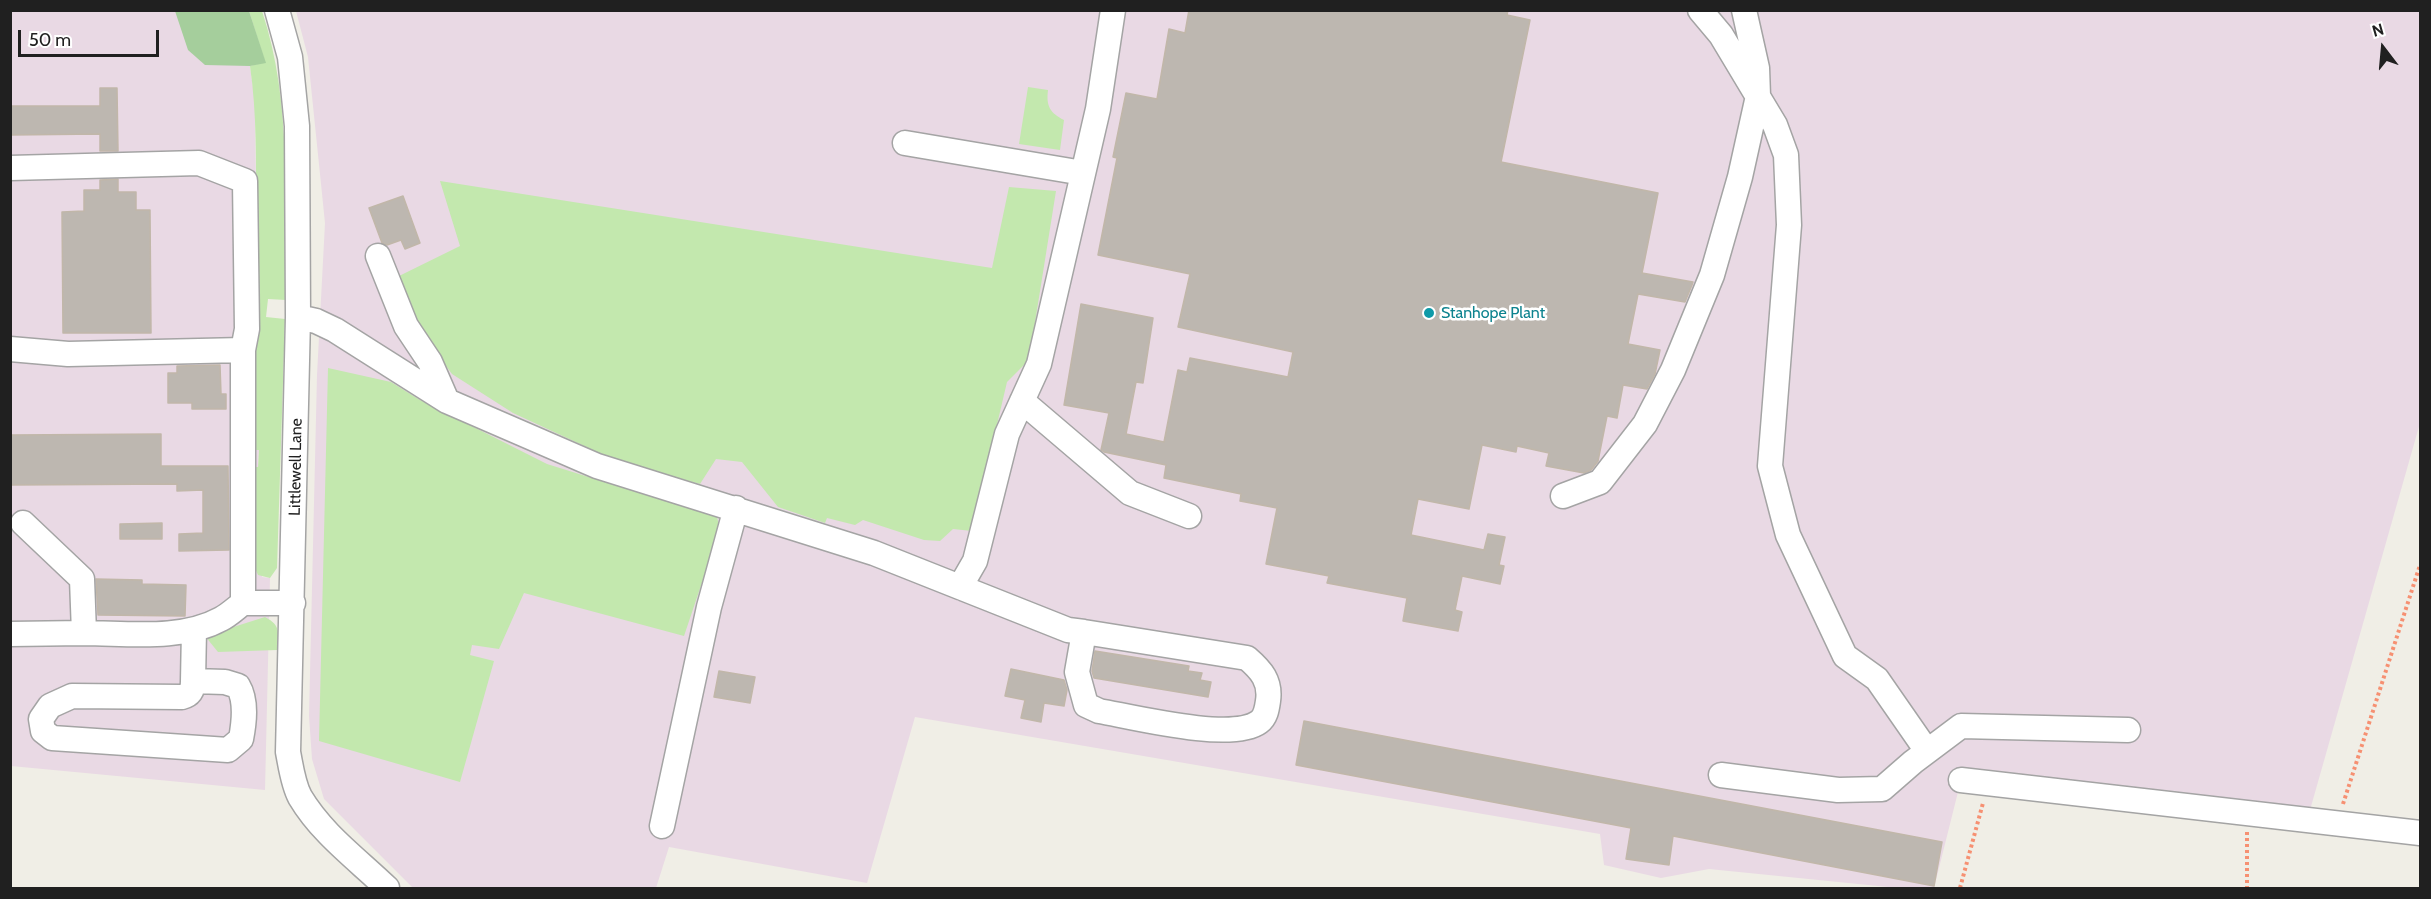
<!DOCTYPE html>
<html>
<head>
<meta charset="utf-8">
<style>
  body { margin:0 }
  #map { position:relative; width:2431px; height:899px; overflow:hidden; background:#f0eee6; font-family:Cabin,sans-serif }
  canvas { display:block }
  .frame { position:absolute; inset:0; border:12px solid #202020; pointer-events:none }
  .north { position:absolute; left:2353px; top:18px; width:60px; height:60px; -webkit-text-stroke:4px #fff; paint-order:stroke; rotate:344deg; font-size:16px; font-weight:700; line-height:24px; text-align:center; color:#202020 }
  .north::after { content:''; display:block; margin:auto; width:21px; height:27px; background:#202020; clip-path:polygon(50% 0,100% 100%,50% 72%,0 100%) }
  .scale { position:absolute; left:18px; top:30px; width:141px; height:27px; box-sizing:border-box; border:3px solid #202020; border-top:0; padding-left:8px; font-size:18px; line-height:21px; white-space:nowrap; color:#202020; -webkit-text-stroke:4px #fff; paint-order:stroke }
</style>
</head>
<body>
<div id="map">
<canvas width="2431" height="899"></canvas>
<div class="frame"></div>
<div class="north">N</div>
<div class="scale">50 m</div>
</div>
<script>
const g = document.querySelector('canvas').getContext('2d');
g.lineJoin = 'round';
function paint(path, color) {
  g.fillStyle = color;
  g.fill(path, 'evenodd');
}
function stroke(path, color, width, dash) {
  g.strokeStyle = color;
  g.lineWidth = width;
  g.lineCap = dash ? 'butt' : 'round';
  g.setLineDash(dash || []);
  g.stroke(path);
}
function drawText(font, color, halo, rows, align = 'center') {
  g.font = font + ' Cabin,sans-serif';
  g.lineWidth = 5;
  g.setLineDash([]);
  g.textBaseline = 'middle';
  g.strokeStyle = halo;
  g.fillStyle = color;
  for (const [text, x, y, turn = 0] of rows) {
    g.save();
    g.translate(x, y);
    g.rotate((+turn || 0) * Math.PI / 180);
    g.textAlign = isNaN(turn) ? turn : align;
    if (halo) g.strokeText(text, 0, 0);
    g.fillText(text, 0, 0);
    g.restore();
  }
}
paint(new Path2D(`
  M11,11H249L266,63L250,66L255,102L256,193L257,292L253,449L259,450L258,467H254L262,577L270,578L265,790L11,766Z
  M296,11H2420V423L2310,810L1961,780L1934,888H1898L1709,869L1661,878L1604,865L1600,834L915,717L867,883L669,847L656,888H413L324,799L312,759L309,716L317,375L325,223L308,57Z`), '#e9d9e4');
paint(new Path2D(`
  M249,11H262C293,104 284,203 286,300L268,299L266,317L285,319L277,568L270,578L258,575L253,564V467H258L259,450H253C256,370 257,291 256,212C256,163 257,114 250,66L265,62Z
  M1028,87L1048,90C1046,106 1050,113 1064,120L1060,150L1019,144Z
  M440,181L992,268L1009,187L1056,191L1029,360L1007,382L972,531L953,529L940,541L924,540L863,520L855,525L827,518L825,523L778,507L742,462L716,459L700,484L621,463L513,413L452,374L407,314L397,277L460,246Z
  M328,368L391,382L420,400L547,464L717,517L720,529L684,636L524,593L499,649L472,645L470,655L494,661L460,782L319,741Z
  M265,617C282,626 278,633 277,650L218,652L205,636Z`), '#c3e8ae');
paint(new Path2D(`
  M175,11H249L266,63L250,66L205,65L188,50Z`), '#a5ce9c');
const building = new Path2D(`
  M1189,10H1508L1507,15L1530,20L1501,162L1658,193L1642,273L1693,282L1692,285L1685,302L1638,294L1628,344L1660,350L1655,374L1647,389L1623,385L1617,418L1607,416L1598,461L1591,470L1584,473L1546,466L1549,453L1517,446L1516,452L1482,445L1469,509L1418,499L1411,535L1484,550L1488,534L1505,537L1499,565L1504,566L1500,584L1462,576L1455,610L1462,612L1458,631L1403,621L1407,598L1327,583L1329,576L1266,564L1277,508L1240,501L1241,494L1164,478L1166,465L1104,452L1101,450L1109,413L1064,405L1081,304L1153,318L1143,383L1136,382L1126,434L1164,442L1178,370L1187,372L1190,358L1288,377L1293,352L1178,327L1190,274L1098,255L1117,158L1113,157L1126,93L1157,99L1169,29L1185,33Z
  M100,88H117L118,151H100V134L10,135V106H100Z
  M118,179V192H136V210H150L151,333H63L62,212L84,211V190H100V180Z
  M403,196L420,243L405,249L401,240L387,245L382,243L369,208Z
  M220,365L221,394H226V409H192V403H168V373H177V366Z
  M161,434V466H228L229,550L179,551V534L203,533V490L177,491V484L10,485V435Z
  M162,523V539H120V524Z
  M96,579L142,580V584L186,585L185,616L98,615Z
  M1095,651L1189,666L1188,671L1202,673L1200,680L1211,682L1208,697L1094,678L1092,671Z
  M1011,669L1064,680L1067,690L1064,706L1044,703L1041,722L1021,718L1025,700L1005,696Z
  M719,671L755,677L750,703L714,697Z
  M1304,721L1942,842L1934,886L1673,836L1669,865L1626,859L1631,828L1296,765Z`);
paint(building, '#bdb7b0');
stroke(building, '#c1b7a9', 1.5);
const minor = new Path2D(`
  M277,10L290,57L297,126L298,317L288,752C291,767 293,784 300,797C322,834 357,859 387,888
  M1700,10L1721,35L1775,125L1786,155L1789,225L1770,466L1788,535L1845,656L1877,679L1927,751
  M905,143L1083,173
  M10,168L199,163L245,181L247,329L243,350
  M378,256L406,326L430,362L447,401
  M298,317L316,321L335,330L447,401L597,466L874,553L1068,630L1084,632L1247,658C1261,670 1271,681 1268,701C1267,708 1266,717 1259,722C1232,742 1133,717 1099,711L1086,705L1077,672L1084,632
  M10,349L68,354L243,350V603H293
  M1022,401L1130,493L1189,516
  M1563,496L1600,482L1645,424L1673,370L1712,275L1740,177L1758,96L1757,68L1744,10
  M23,523L82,579L84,633C127,633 181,641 221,619C229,615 236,608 243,603
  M960,587L975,561L1007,434L1039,364L1098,109L1113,10
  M10,634L84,633
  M193,681L225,682L238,686C247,701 244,723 241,739L228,750L52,738L43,731L41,719L50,706L72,696L182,697C190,695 193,690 193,681L194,630
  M1721,775L1838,790L1882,789L1913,762L1961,726L2128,730
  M1961,780L2420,833
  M662,826L709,607L736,508`);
stroke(minor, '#a4a4a4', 27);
stroke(new Path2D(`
  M2343,804L2420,565
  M2247,832V888
  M1960,888L1983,803`), '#f69072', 4, [3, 3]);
stroke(minor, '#fff', 24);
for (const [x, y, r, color] of [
  [1429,313,6,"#0f9aa8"]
]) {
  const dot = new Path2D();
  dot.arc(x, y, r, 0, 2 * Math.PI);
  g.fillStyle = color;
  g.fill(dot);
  stroke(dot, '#fff', 2);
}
drawText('16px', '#0d838f', '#fff', [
  ["Stanhope Plant",1441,313]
], 'left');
drawText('16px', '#202020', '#fff', [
  ["Littlewell Lane",296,467,-89]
]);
</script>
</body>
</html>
